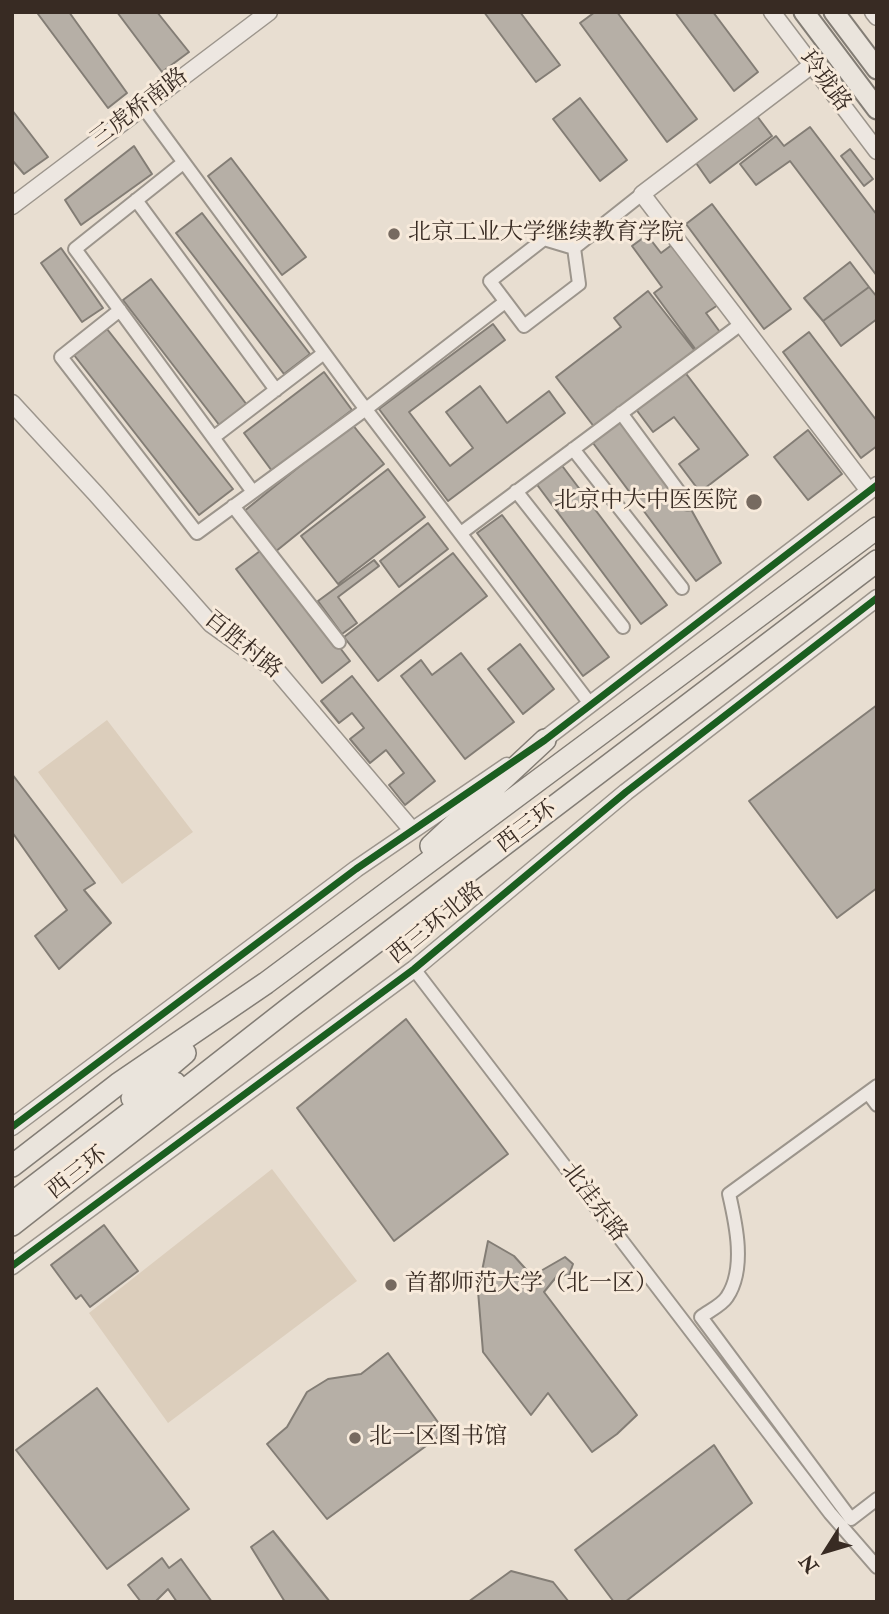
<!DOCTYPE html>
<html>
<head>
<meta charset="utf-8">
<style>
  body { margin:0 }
  #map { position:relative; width:889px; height:1614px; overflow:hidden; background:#e8ded1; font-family:"IM FELL Double Pica",serif }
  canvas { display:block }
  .frame { position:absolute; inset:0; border:14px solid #382b23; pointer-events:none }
  .north { position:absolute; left:791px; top:1516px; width:70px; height:70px; -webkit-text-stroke:5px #f7eadb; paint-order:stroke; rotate:233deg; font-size:19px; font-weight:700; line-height:28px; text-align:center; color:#382b23 }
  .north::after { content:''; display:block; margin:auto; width:24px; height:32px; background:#382b23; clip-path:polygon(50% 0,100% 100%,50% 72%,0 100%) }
</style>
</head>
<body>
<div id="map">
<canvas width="889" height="1614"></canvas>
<div class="frame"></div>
<div class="north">N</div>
</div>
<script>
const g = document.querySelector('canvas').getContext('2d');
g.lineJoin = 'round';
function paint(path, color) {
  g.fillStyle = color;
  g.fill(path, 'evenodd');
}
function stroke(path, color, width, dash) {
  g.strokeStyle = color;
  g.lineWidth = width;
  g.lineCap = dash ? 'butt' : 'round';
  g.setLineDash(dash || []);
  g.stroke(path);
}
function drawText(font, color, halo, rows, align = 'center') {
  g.font = font + ' "IM FELL Double Pica","Noto Serif SC",serif';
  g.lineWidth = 6;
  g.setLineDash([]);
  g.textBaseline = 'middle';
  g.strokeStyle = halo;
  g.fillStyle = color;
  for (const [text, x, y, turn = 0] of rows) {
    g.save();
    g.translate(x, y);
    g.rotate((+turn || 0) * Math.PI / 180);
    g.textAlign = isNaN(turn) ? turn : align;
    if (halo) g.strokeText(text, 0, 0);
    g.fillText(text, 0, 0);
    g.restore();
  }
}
paint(new Path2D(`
  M107,720L193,832L122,884L38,772Z
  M272,1169L357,1281L168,1423L89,1313Z`), '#dccebc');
const building = new Path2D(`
  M40,12H69L127,93L108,108L38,14Z
  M117,12H157L189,52L162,72Z
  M484,12H520L560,65L536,82Z
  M595,12H617L697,119L667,142L580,23Z
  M675,12H713L758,72L734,91Z
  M580,98L627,160L600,181L553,119Z
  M12,110L48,157L24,174L12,160Z
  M757,116L772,136L710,183L696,163Z
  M810,127L877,215V276L790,161L756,185L740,164L776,136L784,146Z
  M134,146L152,174L81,225L65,200Z
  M850,149L873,179L864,186L841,156Z
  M231,158L306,257L282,275L208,176Z
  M712,204L791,309L764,329L686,224Z
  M202,213L310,354L284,374L176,233Z
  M647,235L661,253L673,244L718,305L706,313L720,332L696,350L654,293L662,287L632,246Z
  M61,248L103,308L82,322L41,263Z
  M850,262L869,287L823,321L804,298Z
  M151,279L247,405L220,426L123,300Z
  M869,287L877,297V319L841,346L823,321Z
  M648,291L695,351L595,428L556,377L621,327L614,318Z
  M493,324L505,340L409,412L450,466L473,448L446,412L480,386L507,423L549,391L565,413L448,501L379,409Z
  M107,329L233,489L199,515L74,355Z
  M809,332L877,421V446L861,458L783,352Z
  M684,371L748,455L700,492L679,464L699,449L674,417L653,432L635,408Z
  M324,372L352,410L272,471L244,433Z
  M621,413L688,504L721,563L696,581L590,439Z
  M352,424L384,464L275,552L243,512Z
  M808,430L842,474L808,500L774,457Z
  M560,463L667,605L641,624L535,482Z
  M388,469L425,517L338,584L301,536Z
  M502,515L609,657L583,676L477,533Z
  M428,523L448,549L399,587L380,561Z
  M264,548L350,661L322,683L236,569Z
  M453,553L487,596L378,681L344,637Z
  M374,560L379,566L338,597L357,623L342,634L318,601Z
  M520,644L554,689L523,714L488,669Z
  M461,653L514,722L465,759L401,676L421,660L432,675Z
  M352,676L435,781L405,805L389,785L404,773L386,750L370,763L350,739L364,728L352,713L339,723L321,701Z
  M877,705V888L837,918L749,801Z
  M12,774L95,883L84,890L111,923L59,969L35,936L67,910L12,832Z
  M406,1019L508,1154L394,1241L297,1108Z
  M104,1225L138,1271L90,1307L81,1295L76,1299L51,1265Z
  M488,1241L514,1256L532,1276L565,1257L573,1264L569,1275L557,1276L544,1292L637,1415L617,1434L592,1452L548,1393L531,1415L483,1352L478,1291Z
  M388,1353L445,1432L327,1519L267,1444L287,1427L307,1392L328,1379L361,1374Z
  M97,1388L189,1509L107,1569L16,1450Z
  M714,1445L752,1503L625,1602H614L575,1550Z
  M273,1531L330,1602H285L251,1547Z
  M162,1558L169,1568L181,1559L212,1602H177L168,1589L155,1602H141L128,1585Z
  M511,1571L553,1582L569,1602H468Z`);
paint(building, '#b6afa6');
stroke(building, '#837d75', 2);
const minor = new Path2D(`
  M143,107L358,399L591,705
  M183,163L75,249L253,492L366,409L505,302
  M136,200L276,390
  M544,239L574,248L579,284L524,326L490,281Z
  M574,248L642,194
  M120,310L61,357L197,533L253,492
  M621,413L688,504
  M214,437L324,353
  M573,449L682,588
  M516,491L623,627
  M233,506L339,642
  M461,533L741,324
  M414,969L830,1513L877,1567
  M877,1086L729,1194C736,1224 746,1269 727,1297C722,1305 709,1311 701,1317L851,1519L877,1499
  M868,1093L877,1105`);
const tertiary = new Path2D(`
  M772,12L877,151
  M873,12L877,17
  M812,65L642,194L869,491
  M12,206L269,12
  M12,403L96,494L211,624L278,672L412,830
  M537,745L877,485
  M12,1127L356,869L507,766
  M12,1266L414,969L626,792L877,598`);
const primary = new Path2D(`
  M804,12L877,109
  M834,12L877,69`);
const trunk = new Path2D(`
  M431,846L545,740
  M132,1098L185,1053
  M12,1166L118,1084L266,983L877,528
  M12,1203L136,1108L175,1083
  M12,1225L288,1009L877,561`);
stroke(minor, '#9c958c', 16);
stroke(tertiary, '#9c958c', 19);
stroke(primary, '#837d75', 23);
stroke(trunk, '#837d75', 24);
stroke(minor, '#ede7e1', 12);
stroke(tertiary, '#ede7e1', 16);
stroke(primary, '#eae4dc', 19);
stroke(trunk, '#eae4dc', 21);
stroke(new Path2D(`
  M12,1127L356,869L545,740L877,485
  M12,1266L414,969L626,792L877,598`), '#1b5e20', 7);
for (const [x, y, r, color] of [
  [394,234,7,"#766a60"],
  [754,502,9,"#766a60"],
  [391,1285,7,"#766a60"],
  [355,1438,7,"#766a60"]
]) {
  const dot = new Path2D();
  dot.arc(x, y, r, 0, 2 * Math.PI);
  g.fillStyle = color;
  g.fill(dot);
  stroke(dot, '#f7eadb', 2.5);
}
drawText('23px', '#382b23', '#f7eadb', [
  ["玲珑路",824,82,53],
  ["三虎桥南路",140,109,-37],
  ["百胜村路",242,646,39],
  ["西三环",527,828,-37],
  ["西三环北路",437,924,-39],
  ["西三环",78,1174,-38],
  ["北洼东路",593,1203,53]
]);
drawText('23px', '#382b23', '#f7eadb', [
  ["北京工业大学继续教育学院",408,234],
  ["北京中大中医医院",738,502,"right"],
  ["首都师范大学（北一区）",405,1285],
  ["北一区图书馆",369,1438]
], 'left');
</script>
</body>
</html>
